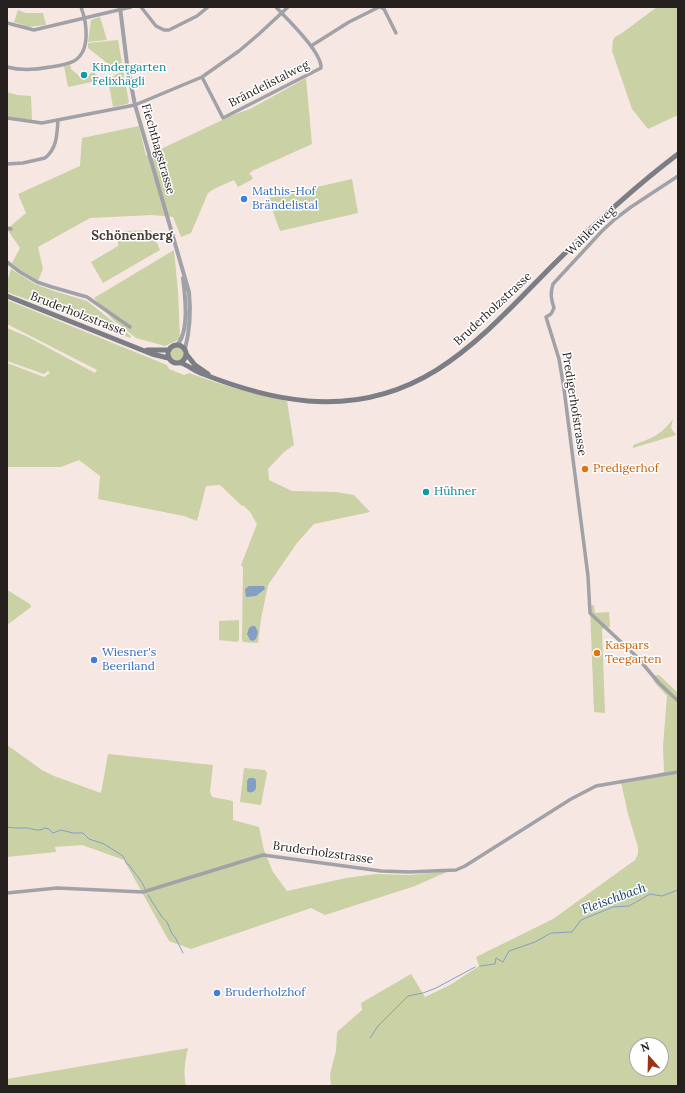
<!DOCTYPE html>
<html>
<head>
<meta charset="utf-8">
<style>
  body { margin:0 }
  #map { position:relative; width:685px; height:1093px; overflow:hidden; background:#f6e7e2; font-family:Lora,serif }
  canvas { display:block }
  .frame { position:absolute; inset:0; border:8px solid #251f1d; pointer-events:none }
  .north { position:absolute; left:629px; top:1037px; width:40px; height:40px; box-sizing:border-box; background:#fff; border:1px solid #a8a5a5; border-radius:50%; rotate:340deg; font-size:11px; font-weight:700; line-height:16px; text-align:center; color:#251f1d }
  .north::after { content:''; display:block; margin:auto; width:14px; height:18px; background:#9a3313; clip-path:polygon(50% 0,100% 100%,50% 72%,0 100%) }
</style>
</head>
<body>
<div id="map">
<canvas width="685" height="1093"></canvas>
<div class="frame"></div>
<div class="north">N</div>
</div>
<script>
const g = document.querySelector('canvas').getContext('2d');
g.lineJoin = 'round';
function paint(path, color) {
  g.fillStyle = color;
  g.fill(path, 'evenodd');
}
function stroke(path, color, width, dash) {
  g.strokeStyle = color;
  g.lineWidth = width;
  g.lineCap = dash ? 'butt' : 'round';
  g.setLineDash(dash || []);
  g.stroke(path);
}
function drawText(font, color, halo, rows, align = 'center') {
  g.font = font + ' Lora,serif';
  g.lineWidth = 3;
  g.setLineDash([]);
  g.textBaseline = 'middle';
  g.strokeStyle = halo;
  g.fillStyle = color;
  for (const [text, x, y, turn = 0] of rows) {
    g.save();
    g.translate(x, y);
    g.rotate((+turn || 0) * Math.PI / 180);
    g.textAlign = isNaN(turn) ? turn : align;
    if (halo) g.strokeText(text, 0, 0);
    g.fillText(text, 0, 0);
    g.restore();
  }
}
paint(new Path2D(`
  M657,7H678V115L648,129L632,109L612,51L613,40L615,37L622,33Z
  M18,10L26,13H43L46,25L28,27L14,22Z
  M100,17L107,40L88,42L91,20Z
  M118,40L122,63L111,66L88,48V43Z
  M70,65L71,69L84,80L93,71L99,78L92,82L68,87L64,66Z
  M123,71L129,102L127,104L113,107L108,79Z
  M306,78L312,144L252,171L249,174L251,175L253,179L238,187L234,180L214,189L208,193L191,233L181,237L173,217L153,215L90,218L38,247L43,269L38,281L23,272L12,263L20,248L7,229L26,213L18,194L80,166L82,138L139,126L146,156L233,115L250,109Z
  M7,92L17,95L31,96L32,120L7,117Z
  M352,179L358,213L280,231L268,198Z
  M151,230L160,250L103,283L91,262L118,246V237L124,231Z
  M174,250L178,292L180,339L165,346L136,338L112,319L94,298Z
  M11,269L35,284L54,291L87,301L131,336L130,338L7,292V282Z
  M7,300L167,365L169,369L184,375L189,373C221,385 254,394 287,401L294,445L284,452L268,469L269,480L292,491L336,492L354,495L370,512L314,524L297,543L268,585L261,619L258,642L257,643L243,642L242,639L243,567L241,565L257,524L250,512L243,505L242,506L220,485L206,486L197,521L184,516L98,499L100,476L79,460L61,467H7V363L44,377L50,373L48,371L44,374L7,361V328L28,337L95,373L97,370L7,324Z
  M170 354a7 7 0 1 1 14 0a7 7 0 1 1-14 0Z
  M673,419L671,428L676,435L633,448V445C652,438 660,436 673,419Z
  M7,590L30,604L31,607L7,625Z
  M594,605L595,613L609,612L610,627L602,629L605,713L594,712L590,606Z
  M239,620V640L237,642L219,640V621Z
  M659,675L678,693V1086H331L330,1074L336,1051L337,1032L362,1010L361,1003L411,974L425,997L450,985L479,966L476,957L553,919L635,860L638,854V847L628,814L621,782L636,780L664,772L663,746L667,696L655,683L651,676ZM637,1045H661V1069H637Z
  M7,745L42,770L54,776L101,793L108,754L213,765L210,792L212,797L233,801V820L259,827L264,850L273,872L287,891L346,878L376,874L410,875L449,871L415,886L325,915L311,908L191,949L169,941L124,860L82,845L55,847L56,852L7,857Z
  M244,768L265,770L267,773L261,805L240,802Z
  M188,1048C185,1061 183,1073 186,1086H7V1079Z`), '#cad1a4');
paint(new Path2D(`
  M249,586H264L265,589L256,596L246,597L245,589Z
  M252,626H255L258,632L256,639L253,641L250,640L247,634L249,628Z
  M249,778H254L256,780V788C255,792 250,794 247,791V781Z`), '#83a0c4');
stroke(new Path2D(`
  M7,827C13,828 18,828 23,828C31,827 37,833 45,828L49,829L53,833L61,830L73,833H83L89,839L104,844L123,856L127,864L129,865C134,873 142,880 145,889
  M148,895L162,917L167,922L172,934L175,937L183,953
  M480,966L495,964L496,958L503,962L509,951L535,942L551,933L572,932L581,920L613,907L629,906L650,894L662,896L678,890
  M370,1038L378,1026L408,996L423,993L436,988L475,967`), '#83a0c4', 1);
stroke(new Path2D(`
  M141,7L156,26L164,30H169L197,16L208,7
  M380,7L384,9L396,33
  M7,23L34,30L131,7
  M311,46L349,22L379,7
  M7,67C21,71 35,70 50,67C57,66 67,65 74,61C91,51 87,23 81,7
  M202,77L223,118L321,68C322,52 287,19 276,7
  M7,118L42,123L135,105L202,77L239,51L259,34L288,7
  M7,164L23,163L45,158C57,148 57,135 58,120
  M678,176L631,207L615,219L602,231L553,284C550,293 551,299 554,308L551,314L546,317L559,359L564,389L588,576L590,613L636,656L659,683L678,701
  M7,228L11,229
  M7,262L20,272L37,282L52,287L87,297L130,327
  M7,893L57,888L143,892L263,855L381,871L409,872L456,870L465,866L571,799L596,786L678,772`), '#a0a2a7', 3.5);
stroke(new Path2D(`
  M120,7L127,64L135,105L189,292C191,312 190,330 185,349
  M177,345C190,331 185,295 183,278`), '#a0a2a7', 4);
stroke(new Path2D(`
  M7,296L152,354L168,358
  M168 354a9 9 0 1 1 18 0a9 9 0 1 1-18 0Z
  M147,350H169
  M187,355L195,365L208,374
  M181,363C189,366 195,371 203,374C236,387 272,398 308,401C421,410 480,339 552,266C592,226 633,188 678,154`), '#7c7e86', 5);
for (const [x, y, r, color] of [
  [84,75,4,"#0f9aa8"],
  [244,199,4,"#3f7fe0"],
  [585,469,4,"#e8710a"],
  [426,492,4,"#0f9aa8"],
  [597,653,4,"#e8710a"],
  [94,660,4,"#3f7fe0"],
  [217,993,4,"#3f7fe0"]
]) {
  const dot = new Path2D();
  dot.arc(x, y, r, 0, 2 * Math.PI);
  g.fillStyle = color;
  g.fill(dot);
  stroke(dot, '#fff', 1.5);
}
drawText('12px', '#0d838f', '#fff', [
  ["Kindergarten",92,68],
  ["Felixhägli",92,82],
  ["Hühner",434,492]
], 'left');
drawText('12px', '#251f1d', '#fff', [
  ["Brändelistalweg",269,84,-27],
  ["Fiechthagstrasse",158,149,74],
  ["Wahlenweg",591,231,-45],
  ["Bruderholzstrasse",493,309,-43],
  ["Bruderholzstrasse",78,314,21],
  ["Predigerhofstrasse",574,404,81],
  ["Bruderholzstrasse",323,853,8]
]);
drawText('12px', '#366cbe', '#fff', [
  ["Mathis-Hof",252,192],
  ["Brändelistal",252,206],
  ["Wiesner's",102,653],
  ["Beeriland",102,667],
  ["Bruderholzhof",225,993]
], 'left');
drawText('12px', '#c56008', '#fff', [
  ["Predigerhof",593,469],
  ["Kaspars",605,646],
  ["Teegarten",605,660]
], 'left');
drawText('bold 13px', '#4b3e3a', '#fff', [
  ["Schönenberg",132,236]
]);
drawText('italic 13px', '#133c6a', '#fff', [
  ["Fleischbach",614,899,-20]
]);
</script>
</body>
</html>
